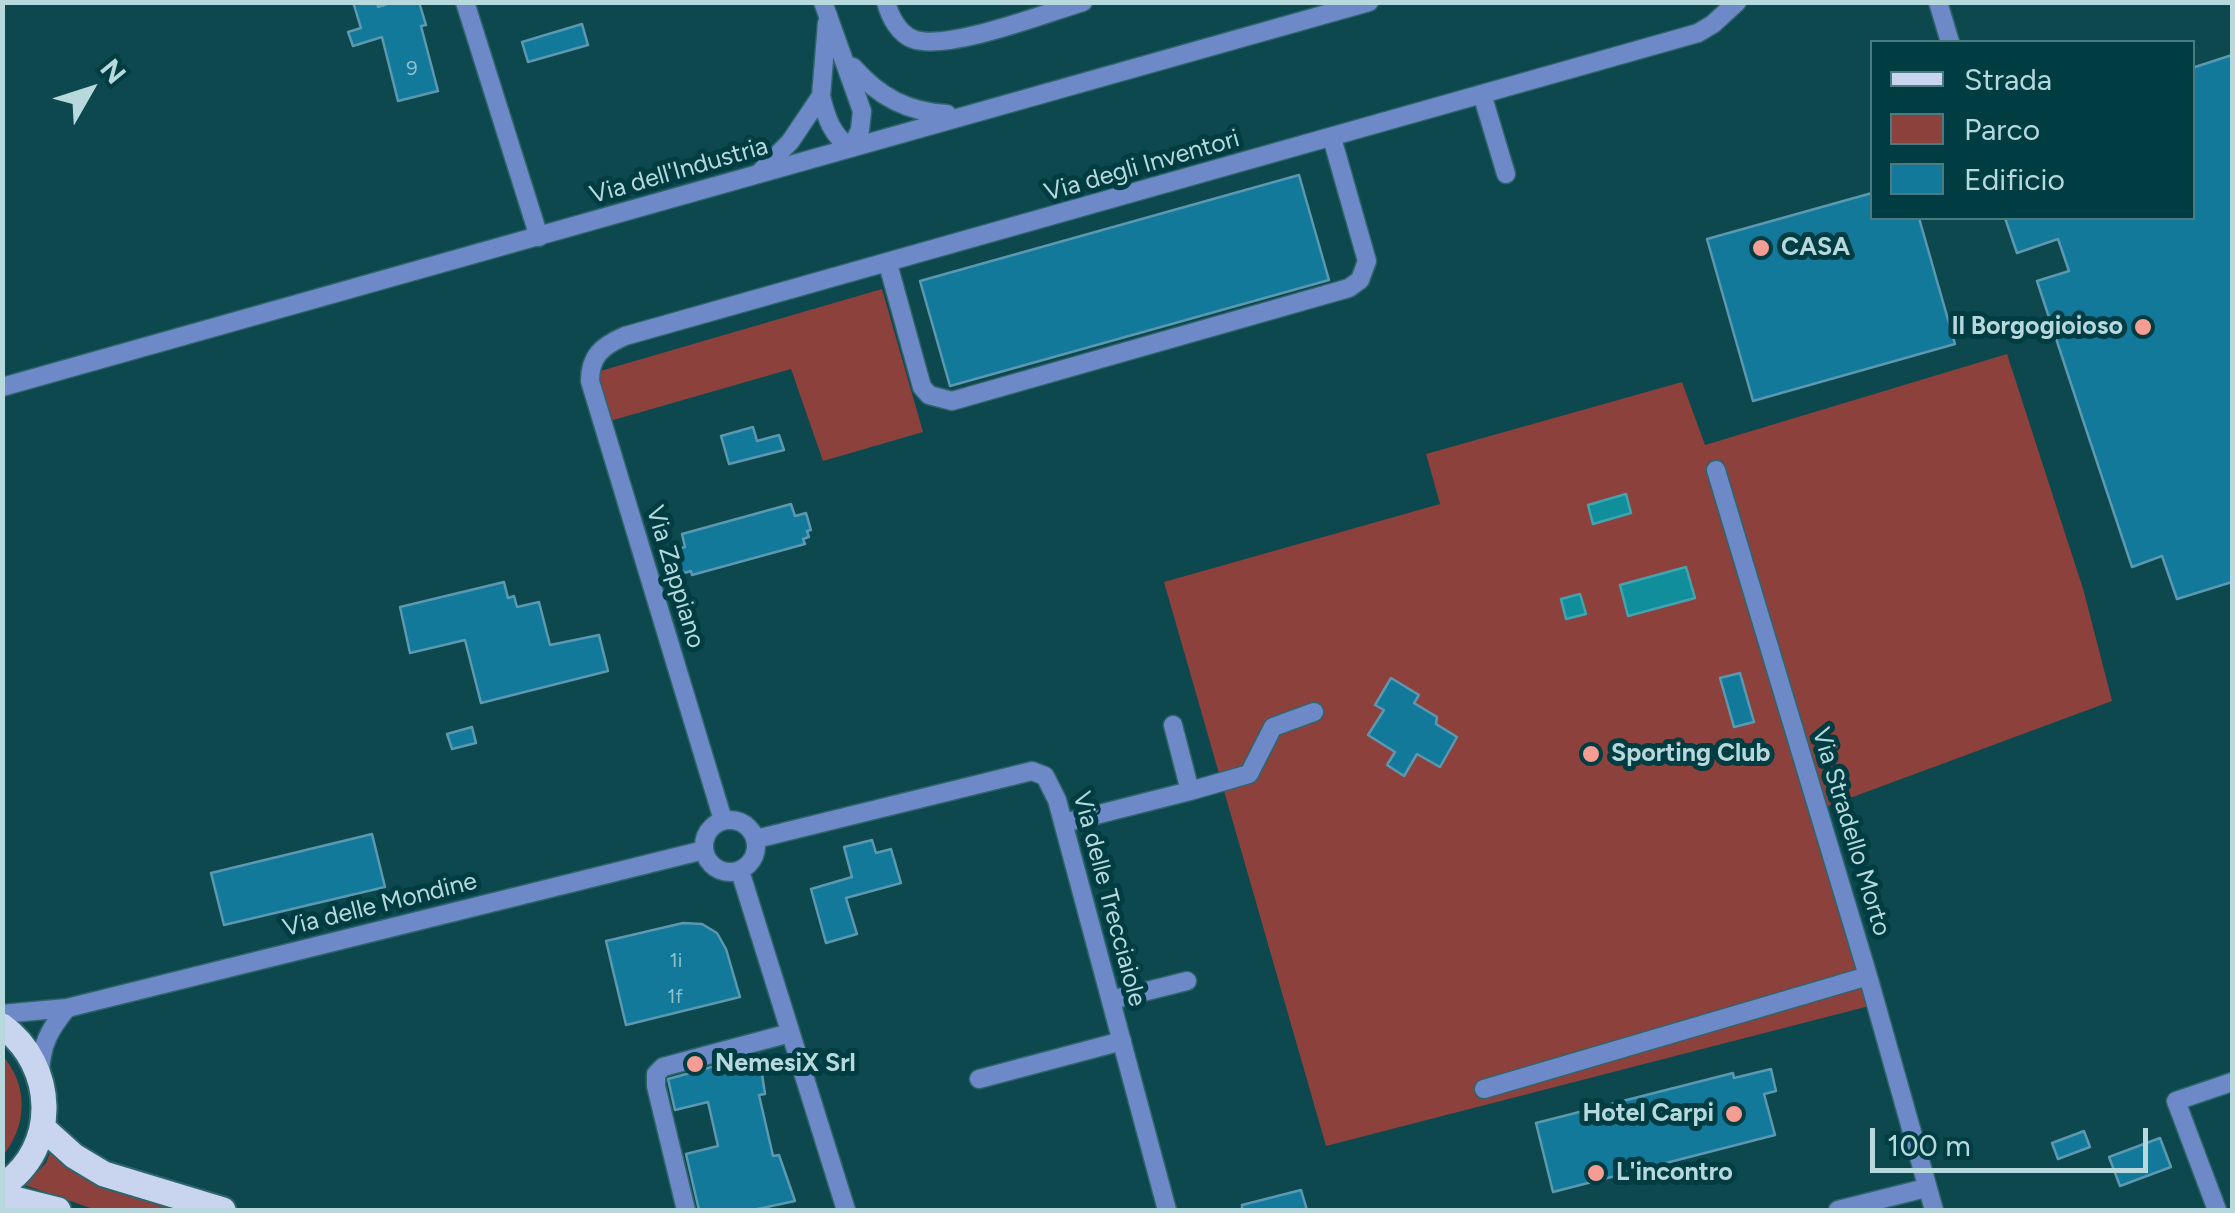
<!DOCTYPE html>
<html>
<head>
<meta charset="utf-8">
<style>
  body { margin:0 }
  #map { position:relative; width:2235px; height:1213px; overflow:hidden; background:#0c484e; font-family:Figtree,sans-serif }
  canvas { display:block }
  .frame { position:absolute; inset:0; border:5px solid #b7d9dd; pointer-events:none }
  .legend { position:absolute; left:1870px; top:40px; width:325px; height:180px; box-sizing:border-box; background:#003d43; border:2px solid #497b81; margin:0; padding:12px 18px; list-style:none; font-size:30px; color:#b7d9dd }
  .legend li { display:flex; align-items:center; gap:20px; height:50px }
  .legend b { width:50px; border:2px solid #497b81 }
  .north { position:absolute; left:40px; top:40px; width:100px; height:100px; -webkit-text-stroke:8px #003d43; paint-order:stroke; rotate:51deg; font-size:28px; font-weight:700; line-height:40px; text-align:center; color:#b7d9dd }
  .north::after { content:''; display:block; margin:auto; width:35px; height:45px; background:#b7d9dd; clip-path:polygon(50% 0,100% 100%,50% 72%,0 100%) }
  .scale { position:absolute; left:1870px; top:1128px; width:278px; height:45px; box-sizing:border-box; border:5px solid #b7d9dd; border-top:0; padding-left:12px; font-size:30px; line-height:35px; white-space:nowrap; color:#b7d9dd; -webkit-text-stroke:8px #003d43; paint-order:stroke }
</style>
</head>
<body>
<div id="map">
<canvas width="2235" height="1213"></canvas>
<div class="frame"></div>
<ul class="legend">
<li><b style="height:12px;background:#c9d5ef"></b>Strada</li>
<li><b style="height:28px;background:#8d413c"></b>Parco</li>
<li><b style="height:28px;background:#12799a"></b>Edificio</li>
</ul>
<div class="north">N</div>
<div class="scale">100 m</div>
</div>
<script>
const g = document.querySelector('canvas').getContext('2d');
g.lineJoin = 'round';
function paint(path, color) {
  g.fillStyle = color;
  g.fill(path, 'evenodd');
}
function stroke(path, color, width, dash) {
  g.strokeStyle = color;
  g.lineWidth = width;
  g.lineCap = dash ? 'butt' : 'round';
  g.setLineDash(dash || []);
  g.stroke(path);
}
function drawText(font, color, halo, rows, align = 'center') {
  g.font = font + ' Figtree,sans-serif';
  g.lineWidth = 10;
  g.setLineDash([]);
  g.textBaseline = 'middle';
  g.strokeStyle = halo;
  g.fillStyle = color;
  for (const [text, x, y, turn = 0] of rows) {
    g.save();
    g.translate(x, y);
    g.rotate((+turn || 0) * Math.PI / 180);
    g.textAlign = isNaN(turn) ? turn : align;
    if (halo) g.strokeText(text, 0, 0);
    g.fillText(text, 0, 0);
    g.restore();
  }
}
paint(new Path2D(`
  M882,289L923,432L823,461L791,369L610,421L597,372Z
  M2007,354L2084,592L2112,701L1823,808L1877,1004L1326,1146L1164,582L1440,504L1426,454L1682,382L1705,445Z
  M3,1056C29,1087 27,1125 3,1156Z
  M52,1147L192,1210H96L25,1185L46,1163Z`), '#8d413c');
const water = new Path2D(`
  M1626,494L1631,513L1593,524L1588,505Z
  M1686,567L1695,598L1628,616L1620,585Z
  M1580,594L1586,614L1566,619L1561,599Z`);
paint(water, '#108e9b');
stroke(water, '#42a4af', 2.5);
const building = new Path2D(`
  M353,2H377L378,7L393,2H419L426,25L421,26L438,91L398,101L382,37L353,46L348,32L361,28Z
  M582,24L588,45L528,62L522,42Z
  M2232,55V582L2177,599L2162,556L2132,567L2079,408L2037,281L2069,271L2058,239L2017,253L2005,218H2192V68Z
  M1299,175L1329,280L950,386L920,281Z
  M1872,193V218H1919L1955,344L1753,401L1707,239Z
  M753,427L757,441L779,435L784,450L729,464L721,436Z
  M791,504L795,516L806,513L811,530L807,531L809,537L803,539L805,544L692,575L691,571L684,573L680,568L674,550L685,547L682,534Z
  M504,582L508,598L514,596L517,607L539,602L550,645L599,635L608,671L481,703L465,640L410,653L400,607Z
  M1740,673L1754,722L1734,727L1720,678Z
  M1391,678L1419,695L1414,703L1437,717L1436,724L1457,737L1440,767L1417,754L1404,776L1387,765L1395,752L1368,735L1384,710L1375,705Z
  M472,727L476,743L452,749L447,734Z
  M372,834L385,887L224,925L211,873Z
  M872,840L876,853L891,849L901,883L846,898L857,934L826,943L811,889L852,877L844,847Z
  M683,923L702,924L717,933L726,949L740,997L626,1025L606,941Z
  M759,1054L765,1094L759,1095L773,1156L779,1155L795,1201L753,1210H699L686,1154L718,1146L708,1102L675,1110L668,1079Z
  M1771,1069L1776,1091L1764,1094L1775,1135L1553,1192L1536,1123L1733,1073L1734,1078Z
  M2084,1131L2090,1147L2058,1159L2052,1143Z
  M2160,1138L2171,1167L2120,1186L2109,1157Z
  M1301,1190L1307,1210H1242V1205Z`);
paint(building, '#12799a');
stroke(building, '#5c98b0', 2.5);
const minor = new Path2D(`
  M465,2L539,237
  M886,2C890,17 899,34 913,39C946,52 1046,13 1083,2
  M1938,2L1950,42
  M853,67C879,97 908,112 947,114
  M1482,94L1506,174
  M821,96C826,117 832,136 851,148L860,130L862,111L823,2
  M761,171L790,142L821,96L827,23
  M888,264L922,387L929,395L952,401L1349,288L1360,280L1367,261L1332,138
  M2,387L1369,2
  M1716,470L1868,976L1934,1210
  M1190,791L1249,774L1273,727L1314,712
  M704 846a26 26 0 1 1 52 0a26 26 0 1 1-52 0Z
  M723,820L590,381C590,356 602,346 625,336L1698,33L1713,24L1737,2
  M1064,823L1190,791L1173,725
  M756,839L1032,771L1045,776L1057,800L1167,1210
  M740,871L846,1210
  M1111,1000L1187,981
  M67,1008L704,850
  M2,1014L67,1008C49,1030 41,1045 40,1074
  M979,1079L1122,1041
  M1484,1089L1868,976
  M686,1210L656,1086V1074L663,1067L790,1033
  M1838,1210L1926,1188
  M2217,1210L2176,1101L2232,1082`);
const major = new Path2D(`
  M2,1026C56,1065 60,1148 2,1186
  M43,1128L74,1156L104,1174L223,1210
  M2,1196L58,1210`);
stroke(minor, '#2e656b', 21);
stroke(major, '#2e656b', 29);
stroke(minor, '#6e89c8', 18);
stroke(major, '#c9d5ef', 25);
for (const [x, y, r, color] of [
  [1761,248,10,"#f59c93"],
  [2143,327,10,"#f59c93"],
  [1591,754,10,"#f59c93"],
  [695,1064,10,"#f59c93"],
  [1734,1114,10,"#f59c93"],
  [1596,1173,10,"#f59c93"]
]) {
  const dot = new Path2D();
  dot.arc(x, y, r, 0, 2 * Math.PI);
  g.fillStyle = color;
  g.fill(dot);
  stroke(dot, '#003d43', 4);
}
drawText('20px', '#8ec1cc', null, [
  ["9",412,69],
  ["1i",676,961],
  ["1f",675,997]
]);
drawText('25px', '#b7d9dd', '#003d43', [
  ["Via degli Inventori",1142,166,-16],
  ["Via dell'Industria",679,171,-16],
  ["Via Zappiano",675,577,73],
  ["Via Stradello Morto",1851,832,73],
  ["Via delle Trecciaiole",1109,899,75],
  ["Via delle Mondine",380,905,-14]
]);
drawText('bold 25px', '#b7d9dd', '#003d43', [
  ["CASA",1781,248],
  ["Il Borgogioioso",2123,327,"right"],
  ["Sporting Club",1611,754],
  ["NemesiX Srl",715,1064],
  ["Hotel Carpi",1714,1114,"right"],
  ["L'incontro",1616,1173]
], 'left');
</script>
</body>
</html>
